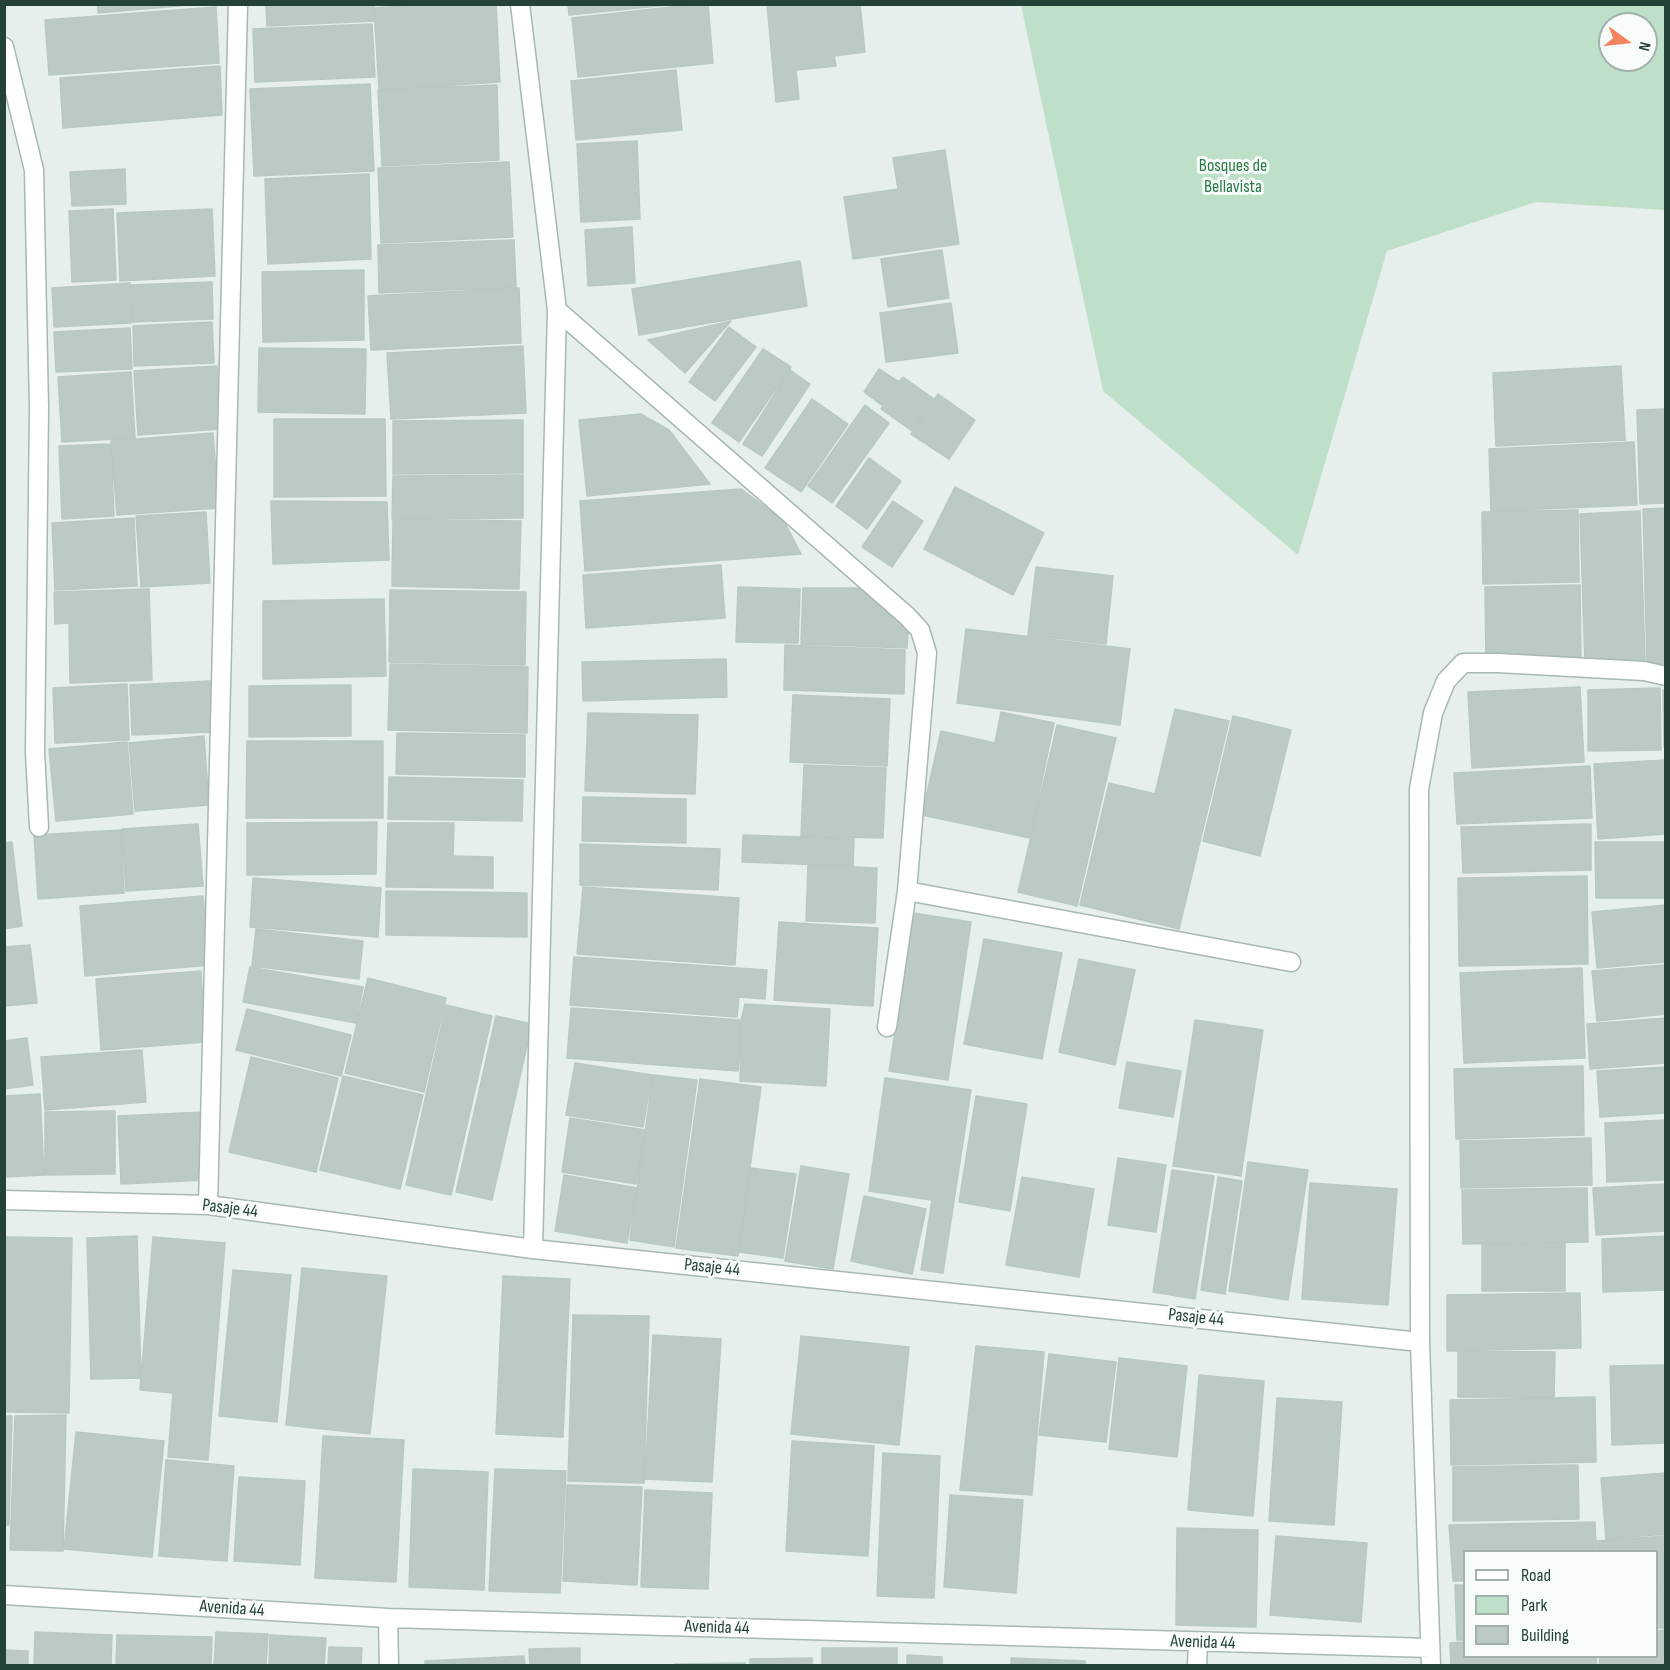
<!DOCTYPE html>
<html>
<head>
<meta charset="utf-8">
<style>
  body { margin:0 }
  #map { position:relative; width:1670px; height:1670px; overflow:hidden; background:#e6efeb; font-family:"Sofia Sans Condensed",sans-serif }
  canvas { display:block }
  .frame { position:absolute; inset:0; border:6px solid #24423a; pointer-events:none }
  .legend { position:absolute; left:1463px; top:1550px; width:195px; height:108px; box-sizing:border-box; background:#f7fbf9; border:2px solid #a3b1ad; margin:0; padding:8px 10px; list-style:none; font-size:18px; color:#24423a }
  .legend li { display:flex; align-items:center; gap:12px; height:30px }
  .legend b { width:30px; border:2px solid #a3b1ad }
  .north { position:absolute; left:1598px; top:12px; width:60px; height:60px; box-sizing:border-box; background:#f7fbf9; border:2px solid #a3b1ad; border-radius:50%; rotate:105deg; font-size:16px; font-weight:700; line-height:24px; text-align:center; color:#24423a }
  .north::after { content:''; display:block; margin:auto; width:21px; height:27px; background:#f4845f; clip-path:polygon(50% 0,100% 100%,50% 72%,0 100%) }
</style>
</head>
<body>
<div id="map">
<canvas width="1670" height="1670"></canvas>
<div class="frame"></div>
<ul class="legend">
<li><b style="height:8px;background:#fff"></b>Road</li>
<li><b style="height:16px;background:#bfe0c8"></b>Park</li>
<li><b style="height:16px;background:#bbcac4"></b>Building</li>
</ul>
<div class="north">N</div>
</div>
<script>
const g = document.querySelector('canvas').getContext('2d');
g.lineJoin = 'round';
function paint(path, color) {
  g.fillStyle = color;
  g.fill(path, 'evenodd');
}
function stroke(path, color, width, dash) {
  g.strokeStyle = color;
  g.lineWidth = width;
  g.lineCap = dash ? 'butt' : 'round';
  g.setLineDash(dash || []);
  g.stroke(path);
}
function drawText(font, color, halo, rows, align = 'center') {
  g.font = font + ' "Sofia Sans Condensed",sans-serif';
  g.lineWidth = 6;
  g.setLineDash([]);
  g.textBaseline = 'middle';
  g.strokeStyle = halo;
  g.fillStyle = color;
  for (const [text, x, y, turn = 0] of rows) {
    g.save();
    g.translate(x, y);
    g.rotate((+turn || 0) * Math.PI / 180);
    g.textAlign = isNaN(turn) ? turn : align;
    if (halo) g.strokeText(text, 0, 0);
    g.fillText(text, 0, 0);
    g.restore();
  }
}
paint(new Path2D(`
  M1021,5H1665V210L1536,202L1387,251L1298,555L1103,391ZM1610,24H1646V60H1610Z`), '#bfe0c8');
const building = new Path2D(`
  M98,4H201L98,13Z
  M266,4H374L375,21L267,26Z
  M424,4H496L500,82L379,90L374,8Z
  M568,4H678L569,15Z
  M699,4H708L713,63L578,77L572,18Z
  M767,4H860L865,52L834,56L836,66L796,70L799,99L776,102Z
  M216,7L219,63L49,75L45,20Z
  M372,24L375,77L255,82L253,29Z
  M220,66L222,115L63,128L60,78Z
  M676,70L682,130L576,140L571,81Z
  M370,84L374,171L254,176L250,89Z
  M497,85L499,160L382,166L378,90Z
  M637,141L640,219L581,222L577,144Z
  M945,150L959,244L853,259L844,197L898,189L893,158Z
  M509,162L513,237L381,243L378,168Z
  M125,169L126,204L72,206L70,172Z
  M369,174L371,259L268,264L265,179Z
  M113,209L116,280L72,282L69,211Z
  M212,209L215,276L120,281L117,213Z
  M632,227L635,283L588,286L585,230Z
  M514,240L516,287L379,293L378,245Z
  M942,250L949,298L888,307L881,259Z
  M800,261L807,306L639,335L632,289Z
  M364,270V340L263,342L262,272Z
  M212,282L213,319L132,322L130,285Z
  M130,283L131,323L54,327L52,288Z
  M519,288L521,343L371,350L368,296Z
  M951,303L958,353L886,362L880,313Z
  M731,321L685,373L648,340Z
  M212,322L214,363L134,366L133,326Z
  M729,327L756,347L715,401L689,382Z
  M130,328L132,369L56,372L54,332Z
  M523,346L526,413L391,419L387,353Z
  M259,348L366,349L365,414L258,412Z
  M763,349L791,367L739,442L712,423Z
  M217,366L220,429L138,435L134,371Z
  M1621,366L1625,440L1496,446L1493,373Z
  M879,369L899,382L903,377L934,399L912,431L881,409L883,406L864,392Z
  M790,370L810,384L762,456L743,444Z
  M131,372L135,438L62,442L58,377Z
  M938,394L975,420L949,459L911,434Z
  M812,399L848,424L801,492L765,468Z
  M865,405L889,423L832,503L808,486Z
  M1666,409V503L1640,504L1637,410Z
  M641,414L669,430L710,484L587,496L579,420Z
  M274,419H385L386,496L274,497Z
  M523,420V473L393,474V421Z
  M213,433L219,508L117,515L111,441Z
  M1634,442L1637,505L1491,511L1489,449Z
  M111,444L114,516L62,519L59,446Z
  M869,458L901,481L867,529L836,506Z
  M523,475V518L392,519L393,476Z
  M955,487L1044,533L1013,595L924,549Z
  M741,489L784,521L801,554L585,571L580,501Z
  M271,501L387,502L389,560L273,564Z
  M893,501L923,521L892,567L862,547Z
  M1666,508V664H1647L1643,509Z
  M1578,510L1579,582L1483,584L1482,512Z
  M1640,511L1645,661L1585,663L1580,514Z
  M206,512L210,583L141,587L136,516Z
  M134,518L137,586L55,590L52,523Z
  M393,519L521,521L519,589L392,586Z
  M721,565L725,618L586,628L583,575Z
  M1036,567L1113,576L1106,644L1028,635Z
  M1580,585L1581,660L1486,662L1485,587Z
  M738,587L800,589L798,643L736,642Z
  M803,588H861L908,630L907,648L801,644Z
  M149,589L152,680L70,683L69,623L55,624L54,592Z
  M390,590L526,592L525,665L389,662Z
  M384,599L386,676L263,679V601Z
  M966,629L1130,649L1120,725L957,703Z
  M785,645L905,650L904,694L784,690Z
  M726,659L727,697L583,701L582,662Z
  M390,664L528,667L527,733L388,730Z
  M211,681L212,732L132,735L130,685Z
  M127,684L129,740L55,743L53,688Z
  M351,685V736L249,737V686Z
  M1580,687L1584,762L1472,768L1468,692Z
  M1660,688L1661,750L1588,751V690Z
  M1663,690H1666V747H1664Z
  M793,695L890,699L887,766L790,762Z
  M1175,709L1229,721L1179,929L1080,905L1109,783L1155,794Z
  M1001,712L1054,723L1030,838L922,815L941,731L995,743Z
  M588,713L698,715L695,794L585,791Z
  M1233,716L1291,730L1260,856L1203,841Z
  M1057,725L1116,738L1077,906L1018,892Z
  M397,733L525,735V777L396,774Z
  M204,736L209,805L135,811L129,743Z
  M247,741H383V818H246Z
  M127,742L133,814L56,821L49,749Z
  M1666,760V834L1598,839L1594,764Z
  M804,765L886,768L883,838L801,836Z
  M1590,766L1592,818L1457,824L1454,773Z
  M389,777L523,780L522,821L388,819Z
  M583,797L686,799V843L582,841Z
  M377,822L376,874L247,875V823Z
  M388,823H454L453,856L493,857V888L386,887Z
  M198,824L203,886L126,891L122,829Z
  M1591,824V870L1463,873L1461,827Z
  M121,830L124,893L38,899L34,835Z
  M743,835L854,839L853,866L742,862Z
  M12,842L22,926L4,929V843Z
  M1595,842H1666V898H1596Z
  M580,844L720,849L718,890L580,885Z
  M808,865L877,868L875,923L806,921Z
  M1587,876L1588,964L1459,966L1458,878Z
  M253,878L381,888L378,937L250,927Z
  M583,887L739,898L735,965L577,954Z
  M386,891L527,893V937L386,935Z
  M203,896L210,965L85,976L80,906Z
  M1666,905V962L1597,968L1592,912Z
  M913,913L971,922L948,1080L889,1071Z
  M779,922L878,928L873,1006L774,1000Z
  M256,929L363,941L359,979L252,966Z
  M984,939L1062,953L1042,1059L964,1044Z
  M30,945L37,1003L4,1006V947Z
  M574,957L767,970L765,999L739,997L737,1017L570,1005Z
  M1079,959L1135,970L1115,1065L1059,1052Z
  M1666,965V1014L1597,1021L1592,971Z
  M250,967L363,987L356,1023L243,1002Z
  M1582,968L1585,1058L1464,1063L1460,973Z
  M201,971L205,1042L101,1050L96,979Z
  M368,978L446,998L424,1092L345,1073Z
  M745,1004L830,1009L826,1086L740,1081L741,1020Z
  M446,1005L492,1016L451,1195L406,1185Z
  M571,1008L741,1020L738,1071L567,1058Z
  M247,1009L351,1035L341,1076L236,1050Z
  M496,1016L532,1024L492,1200L456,1192Z
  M1666,1018V1063L1590,1069L1587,1024Z
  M1195,1020L1263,1030L1241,1176L1173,1166Z
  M27,1038L33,1085L4,1089V1041Z
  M142,1050L146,1102L45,1110L41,1057Z
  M251,1057L338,1078L316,1172L229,1152Z
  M1127,1062L1181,1071L1173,1117L1119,1108Z
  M575,1063L652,1075L643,1127L566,1115Z
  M1583,1066L1584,1135L1456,1139L1454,1069Z
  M1666,1067V1113L1600,1117L1597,1071Z
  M653,1075L697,1080L674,1247L630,1240Z
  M343,1076L423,1095L400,1189L320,1170Z
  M885,1078L971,1090L943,1273L921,1270L932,1200L869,1191Z
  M700,1079L761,1087L738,1256L676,1248Z
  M40,1094L44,1175L4,1177V1096Z
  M976,1096L1027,1104L1010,1211L959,1202Z
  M115,1111V1174L45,1175V1112Z
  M204,1112L206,1180L121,1184L118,1116Z
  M570,1118L645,1130L636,1184L562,1172Z
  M1666,1120V1180L1607,1182L1605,1123Z
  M1591,1138L1592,1185L1461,1188L1460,1141Z
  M1118,1158L1166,1165L1156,1232L1108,1225Z
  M1248,1162L1308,1170L1288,1300L1229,1291Z
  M801,1166L849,1174L833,1269L785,1261Z
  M751,1168L796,1174L783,1258L739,1252Z
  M1172,1170L1214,1176L1195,1299L1153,1292Z
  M564,1175L637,1188L627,1243L555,1231Z
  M1022,1177L1094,1189L1079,1277L1006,1265Z
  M1218,1177L1242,1181L1225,1294L1201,1290Z
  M1310,1183L1397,1189L1388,1305L1302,1299Z
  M1666,1184V1231L1596,1235L1593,1188Z
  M1587,1188L1588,1242L1463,1244L1462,1190Z
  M864,1196L926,1209L912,1274L851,1261Z
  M137,1236L141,1378L91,1379L87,1238Z
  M1666,1236V1290L1603,1292L1602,1239Z
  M4,1237L72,1238L69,1413L4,1412Z
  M153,1237L225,1243L208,1460L168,1457L173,1393L140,1390Z
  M1565,1243V1291H1482V1244Z
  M302,1268L387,1276L370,1434L286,1425Z
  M233,1270L291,1275L277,1422L219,1416Z
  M503,1276L570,1279L563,1437L496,1434Z
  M1580,1293L1581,1348L1447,1351V1295Z
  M573,1315L649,1316L644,1483L568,1481Z
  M653,1335L721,1339L712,1482L645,1479Z
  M801,1336L909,1347L899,1445L791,1434Z
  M976,1346L1044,1352L1032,1495L960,1490Z
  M1458,1351L1555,1352L1554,1397H1458Z
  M1049,1354L1116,1362L1106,1442L1039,1435Z
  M1119,1358L1187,1366L1177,1457L1109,1449Z
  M1666,1365V1443L1612,1445L1610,1366Z
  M1199,1375L1264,1381L1253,1516L1188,1510Z
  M1595,1397L1596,1462L1451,1465L1450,1400Z
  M1277,1398L1342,1402L1334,1525L1269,1521Z
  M66,1415L63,1551L10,1550L15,1416Z
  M4,1416H12L9,1525H4Z
  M76,1432L164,1441L152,1557L64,1549Z
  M323,1436L404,1440L396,1582L315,1578Z
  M792,1441L874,1446L868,1556L786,1551Z
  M883,1453L940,1456L934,1598L877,1596Z
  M166,1460L234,1466L227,1561L159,1556Z
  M1578,1465L1579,1519L1453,1521V1467Z
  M413,1469L488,1472L484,1590L409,1587Z
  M495,1469L566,1471L560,1593L489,1591Z
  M1666,1473V1534L1606,1539L1601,1478Z
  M239,1477L305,1481L300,1565L234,1561Z
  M567,1485L642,1487L637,1585L563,1581Z
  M645,1490L712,1493L708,1589L641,1587Z
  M950,1495L1023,1500L1016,1593L944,1587Z
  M1595,1522L1596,1552H1464V1581H1453L1449,1525Z
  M1177,1528L1258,1530L1256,1627L1176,1625Z
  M1276,1536L1367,1543L1361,1622L1270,1615Z
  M1666,1536V1589L1656,1590V1552H1598L1597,1541Z
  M1455,1585H1464V1640H1457Z
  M1656,1591H1666V1628H1656Z
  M1666,1630V1666H1600L1599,1656H1656V1631Z
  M35,1632L112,1635L111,1666H34Z
  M216,1632L268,1634L266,1666H214Z
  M117,1635L212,1637L211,1666H116Z
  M270,1635L326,1638L324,1666H269Z
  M1464,1642V1656H1596L1597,1666H1451L1450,1643Z
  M329,1647L362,1648L361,1666H328Z
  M580,1648V1666H530L529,1649Z
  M822,1648H897V1666H822Z
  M4,1650L28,1651V1666H4Z
  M907,1655L942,1657V1666H907Z
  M524,1656L525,1666H425V1661Z
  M812,1658V1666H750V1659Z
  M1011,1658L1085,1661V1666H1011Z
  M745,1663V1666H675V1664Z`);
paint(building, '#bbcac4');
stroke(building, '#b8c9c2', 1.5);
const minor = new Path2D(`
  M520,4L557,310L533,1249
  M4,47L34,170L39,408L35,752L39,827
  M557,310L907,616L920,630L927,653L907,891L887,1027
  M907,891L1291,962
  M4,1200L208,1205L533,1249L1420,1342
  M208,1205L238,4
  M4,1595L388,1618L1430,1648
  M388,1618L389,1666
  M1197,1666L1198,1643
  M1431,1666L1420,1342L1419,789L1433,713L1446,681L1463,663H1498L1644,671L1666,676`);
stroke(minor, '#a8b8b2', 21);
stroke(minor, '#fff', 18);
drawText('18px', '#2d7a4b', '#f7fbf9', [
  ["Bosques de",1233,166],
  ["Bellavista",1233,187]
]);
drawText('18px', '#24423a', '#f7fbf9', [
  ["Pasaje 44",230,1209,7],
  ["Pasaje 44",712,1268,6],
  ["Pasaje 44",1196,1318,6],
  ["Avenida 44",232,1609,4],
  ["Avenida 44",717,1628,2],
  ["Avenida 44",1203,1643,2]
]);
</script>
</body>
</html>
